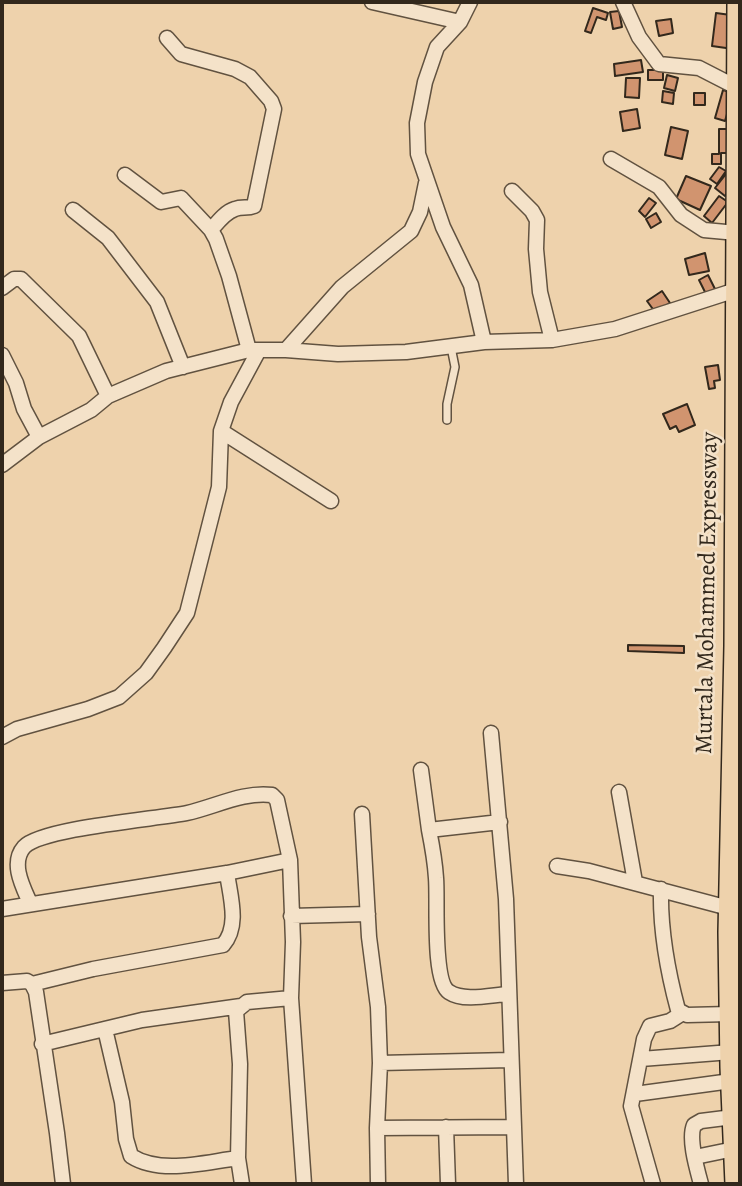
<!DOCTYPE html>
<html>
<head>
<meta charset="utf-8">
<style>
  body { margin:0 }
  #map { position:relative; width:742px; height:1186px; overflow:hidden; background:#eed2ac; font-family:Alegreya,serif }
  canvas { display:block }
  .frame { position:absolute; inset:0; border:4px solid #32281c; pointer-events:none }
</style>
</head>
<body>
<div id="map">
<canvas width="742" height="1186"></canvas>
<div class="frame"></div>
</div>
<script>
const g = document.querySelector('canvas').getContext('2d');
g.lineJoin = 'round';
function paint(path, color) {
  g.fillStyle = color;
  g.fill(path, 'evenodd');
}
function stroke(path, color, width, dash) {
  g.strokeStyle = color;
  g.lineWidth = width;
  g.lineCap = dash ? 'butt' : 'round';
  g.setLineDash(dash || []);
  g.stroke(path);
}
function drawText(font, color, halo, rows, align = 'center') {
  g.font = font + ' Alegreya,serif';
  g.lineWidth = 5;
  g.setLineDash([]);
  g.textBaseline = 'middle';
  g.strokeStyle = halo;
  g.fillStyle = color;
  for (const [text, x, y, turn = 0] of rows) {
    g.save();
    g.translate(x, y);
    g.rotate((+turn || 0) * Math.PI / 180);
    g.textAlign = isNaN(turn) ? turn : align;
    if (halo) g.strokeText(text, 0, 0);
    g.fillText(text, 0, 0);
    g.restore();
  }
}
const building = new Path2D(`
  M593,8L608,13L606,20L597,17L591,33L585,31Z
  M619,11L622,27L613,29L610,12Z
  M716,13L738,16L733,49L712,46Z
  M671,19L673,33L659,36L656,21Z
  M641,60L643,72L615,76L614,64Z
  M648,70H663V80H648Z
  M667,75L678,78L675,91L664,88Z
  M626,78H640L639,98L625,97Z
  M723,90L733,93L725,121L715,118Z
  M663,91L674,93L673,104L662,102Z
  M694,93H705V105H694Z
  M637,109L640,128L623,131L620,112Z
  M671,127L688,131L682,159L665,155Z
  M719,129H733V153H721V164H712V154H719Z
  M719,167L726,171L717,184L710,179Z
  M726,174L736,182L725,196L715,188Z
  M686,176L711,186L700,210L676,199Z
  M719,196L728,202L712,223L704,216Z
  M649,198L656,203L645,217L639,211Z
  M656,213L661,222L651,228L646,219Z
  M705,253L709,271L689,275L685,259Z
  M708,275L715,289L706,294L699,280Z
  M662,291L670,303L655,312L647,301Z
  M718,365L720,380L714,381L715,388L709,389L705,367Z
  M687,404L695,425L679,432L676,426L670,429L663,414Z
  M628,645L684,646V653L628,651Z`);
paint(building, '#d1946f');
stroke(building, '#32281c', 2);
const lane = new Path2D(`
  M447,420V404L455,367L451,347`);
const street = new Path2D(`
  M372,2L460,22
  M470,2L460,22L437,47L425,82L417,123L418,154L443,227L471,285L484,342
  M623,2L639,37L659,64L699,68L738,88
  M167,38L181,54L235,69L250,77L271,101L274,109L254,206C247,209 242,206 235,209C225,212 217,223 211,230
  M611,159L659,187L681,215L704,230L737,233
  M125,175L161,202L181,198L211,230L216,239L229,276L249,350
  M512,191L532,211L537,220L536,249L540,292L552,340
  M73,210L108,238L157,302L183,367
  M2,288L14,279H21L79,336L108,396
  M286,350L342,287L411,231L420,212L426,183
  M2,355L16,383L24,409L39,437
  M221,431L331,501
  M2,465L39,437L91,410L108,396L166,371L249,350H286L338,354L406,352L484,342L552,340L615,329L736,290
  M491,733L506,899L516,1184
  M2,737L17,729L88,709L119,697L146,673L164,648L187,613L219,487L221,431L231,402L259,350
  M421,770L429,830
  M619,792L635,882
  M362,814L369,937L378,1007L380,1063L377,1128L378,1184
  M500,822L429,830C432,845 435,862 436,878C438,900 432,981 449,992C464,1002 491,995 508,994
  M557,866L589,871L740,911
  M661,889C660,931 667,969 678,1010L687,1015L730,1014
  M30,903C23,887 10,863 24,847C42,828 157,819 187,813C214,807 245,791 272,795L277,800L290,860L293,942L291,998L304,1184
  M2,909L227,873L290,860
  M291,916L368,914
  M2,983L27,981L32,984L36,992L57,1133L63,1184
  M32,984L93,969L223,945C240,926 230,896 227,873
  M105,1029L122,1102L126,1139L131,1156C161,1175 205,1162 238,1158
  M42,1044L142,1020L241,1006
  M641,1059L731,1052
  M380,1063L510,1060
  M635,1094L731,1081
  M446,1127L448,1184
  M377,1128L512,1127
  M696,1159L700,1156L734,1149
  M242,1184L238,1158L240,1064L236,1011L247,1002L291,998
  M653,1184L631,1106L644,1039L650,1026L670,1021L681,1014
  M701,1184C697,1169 688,1139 694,1125L701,1121L733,1117`);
const primary = new Path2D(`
  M736,1184L731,1067L729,932L735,646L738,2`);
stroke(lane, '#615240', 10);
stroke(street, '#615240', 17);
stroke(primary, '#32281c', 24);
stroke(lane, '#f4e2c9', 7);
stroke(street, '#f4e2c9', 14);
stroke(primary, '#eed2ac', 21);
drawText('24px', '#32281c', '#f4e2c9', [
  ["Murtala Mohammed Expressway",708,593,-89]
]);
</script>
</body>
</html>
